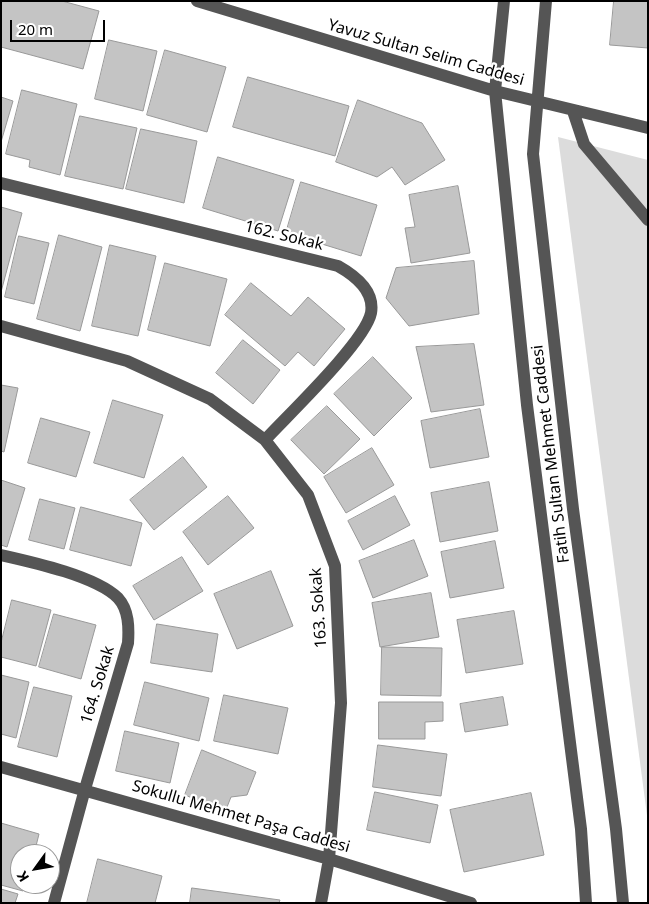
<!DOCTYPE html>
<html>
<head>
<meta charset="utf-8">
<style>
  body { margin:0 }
  #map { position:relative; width:649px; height:904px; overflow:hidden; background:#fff; font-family:"Noto Sans",sans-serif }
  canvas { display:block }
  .frame { position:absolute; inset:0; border:2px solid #000; pointer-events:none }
  .north { position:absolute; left:10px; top:844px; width:50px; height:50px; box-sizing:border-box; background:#fff; border:1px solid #999; border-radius:50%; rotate:238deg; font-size:14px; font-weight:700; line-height:20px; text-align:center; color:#000 }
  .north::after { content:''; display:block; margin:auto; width:18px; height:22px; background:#000; clip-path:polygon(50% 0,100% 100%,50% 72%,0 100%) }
  .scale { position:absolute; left:10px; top:20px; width:95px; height:22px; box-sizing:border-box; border:2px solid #000; border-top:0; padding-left:6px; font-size:15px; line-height:18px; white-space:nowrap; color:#000; -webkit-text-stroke:4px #fff; paint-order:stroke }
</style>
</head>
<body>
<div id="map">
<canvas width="649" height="904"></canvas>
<div class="frame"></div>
<div class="north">K</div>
<div class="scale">20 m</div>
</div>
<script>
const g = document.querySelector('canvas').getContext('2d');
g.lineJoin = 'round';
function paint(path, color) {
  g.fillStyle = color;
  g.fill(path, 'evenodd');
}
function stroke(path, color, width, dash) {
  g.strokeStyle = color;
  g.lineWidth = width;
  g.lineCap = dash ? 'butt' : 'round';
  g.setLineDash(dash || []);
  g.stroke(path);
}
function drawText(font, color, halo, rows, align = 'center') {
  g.font = font + ' "Noto Sans",sans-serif';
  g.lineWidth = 4.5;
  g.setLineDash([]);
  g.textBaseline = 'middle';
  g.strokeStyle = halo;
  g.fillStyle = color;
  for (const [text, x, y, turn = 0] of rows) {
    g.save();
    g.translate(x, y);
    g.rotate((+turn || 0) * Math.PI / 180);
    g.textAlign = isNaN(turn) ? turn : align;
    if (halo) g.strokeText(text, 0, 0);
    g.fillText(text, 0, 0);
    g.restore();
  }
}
paint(new Path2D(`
  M558,137L648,160V823Z`), '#dcdcdc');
const building = new Path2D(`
  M1,1H62L99,11L83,69L1,47Z
  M614,1H648V48L610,45Z
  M109,40L157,51L143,111L95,99Z
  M165,50L226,67L207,132L147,115Z
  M248,77L349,106L335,156L233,127Z
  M22,90L77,104L60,175L29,167L30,160L6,154Z
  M1,97L13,101L1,142Z
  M358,100L422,123L445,160L405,185L392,167L377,177L336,162Z
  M80,116L137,128L123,189L65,176Z
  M141,129L197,141L184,203L126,189Z
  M218,157L294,180L278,231L203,208Z
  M301,182L377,205L361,256L286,233Z
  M458,186L470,253L411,263L405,228L415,227L409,195Z
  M1,207L22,213L1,292Z
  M59,235L102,247L80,331L37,319Z
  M19,236L49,243L34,304L5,297Z
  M110,245L156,256L138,336L92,326Z
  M474,261L479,314L409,326L386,298L396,268Z
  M165,263L227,279L210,346L148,330Z
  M251,283L291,316L308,297L345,329L314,366L298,352L285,366L225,315Z
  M243,340L280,370L253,404L216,373Z
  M474,344L484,405L431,412L416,347Z
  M373,357L412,398L374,436L334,394Z
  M1,385L18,388L4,452L1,451Z
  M113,400L163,415L144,478L94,463Z
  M327,406L360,439L324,474L291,440Z
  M480,409L489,457L430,468L421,421Z
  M41,418L90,432L76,477L28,463Z
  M372,448L394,485L346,513L324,477Z
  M183,457L207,487L154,530L130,500Z
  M1,480L25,488L7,547L1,545Z
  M489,482L498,531L440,542L431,493Z
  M228,496L254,528L208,565L183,532Z
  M395,496L410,525L363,550L348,521Z
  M40,499L75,508L64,549L29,540Z
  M81,507L142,523L131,566L70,550Z
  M414,540L428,576L373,598L359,561Z
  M495,541L504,588L450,598L441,552Z
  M182,557L203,591L154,620L133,586Z
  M271,571L293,626L237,649L214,594Z
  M431,593L439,637L380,647L372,603Z
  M12,600L51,610L36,666L1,657V643Z
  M514,611L523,664L466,673L457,620Z
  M54,614L96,625L81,679L39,667Z
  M157,624L218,634L212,672L151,663Z
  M382,647L442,648L441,696L381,695Z
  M1,675L29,682L16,738L1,734Z
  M145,682L209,698L199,741L134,725Z
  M34,687L72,696L57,757L18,747Z
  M224,695L288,708L278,754L214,741Z
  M503,697L508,725L465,732L460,704Z
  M379,702H443V721L425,722V739H379Z
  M125,731L179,743L170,783L116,771Z
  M378,745L447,754L441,796L373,787Z
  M202,750L256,772L247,795L231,797L225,812L185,795Z
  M375,792L438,805L430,843L367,830Z
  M531,793L544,855L464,872L450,810Z
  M1,823L39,834L34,854H20V884H25L23,891L1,885Z
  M98,859L162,876L155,903H87Z
  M192,888L280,900L279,903H190Z
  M1,889L18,894L15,903H1Z`);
paint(building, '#c4c4c4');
stroke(building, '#999', 1);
stroke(new Path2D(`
  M197,1L495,91L648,128
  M504,1L495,91L527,405L581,829L586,903
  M546,1L533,154L573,509L616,829L623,903
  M573,111L584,144L648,220
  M1,183L338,266C354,275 375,290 371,313C365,342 288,415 265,440
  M1,326L127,361L210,399L265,440L308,495L335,566L341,703L329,859L321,903
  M1,555C32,562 96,576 118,598C129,610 129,628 128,643L85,789L54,903
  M1,767L329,859L471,903`), '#555', 12);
drawText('16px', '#000', '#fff', [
  ["Yavuz Sultan Selim Caddesi",426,53,16],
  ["162. Sokak",284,236,14],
  ["Fatih Sultan Mehmet Caddesi",551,454,-97],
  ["163. Sokak",319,608,-94],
  ["164. Sokak",98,685,-73],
  ["Sokullu Mehmet Paşa Caddesi",241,817,16]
]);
</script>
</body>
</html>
